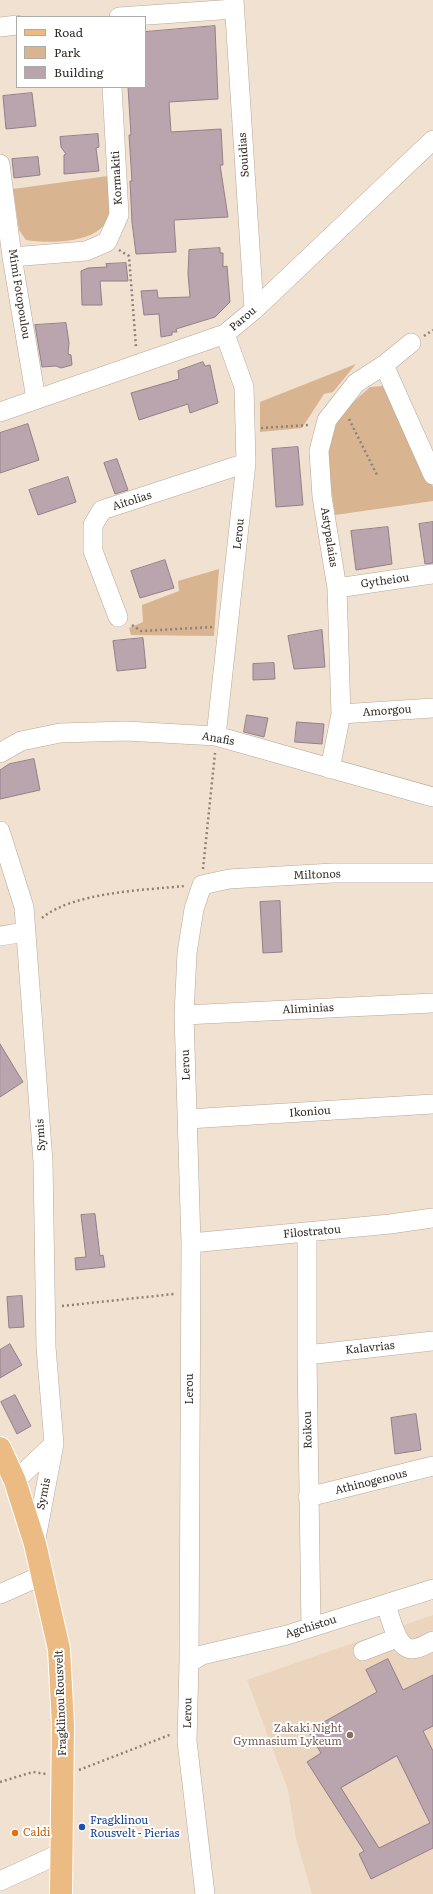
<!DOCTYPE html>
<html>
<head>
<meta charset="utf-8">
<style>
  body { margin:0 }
  #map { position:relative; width:433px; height:1894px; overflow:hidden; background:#f1e1d0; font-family:Literata,serif }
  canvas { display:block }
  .legend { position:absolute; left:16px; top:16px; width:130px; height:72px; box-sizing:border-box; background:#fff; border:1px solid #adaba8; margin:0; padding:5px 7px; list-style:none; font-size:12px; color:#322c25 }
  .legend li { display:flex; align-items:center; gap:8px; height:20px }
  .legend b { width:20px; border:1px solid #adaba8 }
</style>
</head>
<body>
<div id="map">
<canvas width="433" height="1894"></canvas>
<ul class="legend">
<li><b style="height:5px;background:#ebbb83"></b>Road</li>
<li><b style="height:11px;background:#d8b490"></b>Park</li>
<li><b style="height:11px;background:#baa4ae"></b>Building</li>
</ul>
</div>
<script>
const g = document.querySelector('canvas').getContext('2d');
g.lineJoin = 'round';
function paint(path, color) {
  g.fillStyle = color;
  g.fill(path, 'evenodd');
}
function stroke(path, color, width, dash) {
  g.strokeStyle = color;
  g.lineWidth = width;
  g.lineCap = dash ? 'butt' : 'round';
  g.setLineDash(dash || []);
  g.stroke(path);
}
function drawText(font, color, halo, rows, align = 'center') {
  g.font = font + ' Literata,serif';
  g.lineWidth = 4;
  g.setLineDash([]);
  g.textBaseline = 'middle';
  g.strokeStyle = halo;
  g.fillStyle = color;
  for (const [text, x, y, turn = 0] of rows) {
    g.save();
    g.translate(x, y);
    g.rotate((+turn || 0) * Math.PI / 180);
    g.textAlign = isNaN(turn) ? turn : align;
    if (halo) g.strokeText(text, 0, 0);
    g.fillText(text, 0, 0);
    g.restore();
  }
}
paint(new Path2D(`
  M433,1615V1894H312L296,1838L288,1790L247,1680Z`), '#ebd5bf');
paint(new Path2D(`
  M108,176C108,188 111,201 109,213C105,244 49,244 26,240L19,230L13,189Z
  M356,364L333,392L324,394L302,428L260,432V402Z
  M383,386L433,487V501L335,515L326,452L339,415L370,387Z
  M219,569L214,636L131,635L129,628L143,622L142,605L179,591L178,581Z`), '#d8b490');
const building = new Path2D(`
  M215,26L218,99L169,102L171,132L221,129L223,165H220L228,217L174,220L176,252L136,254L132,222L130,181H132L129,135H131L128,87H145V32Z
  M32,93L36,126L6,129L3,96Z
  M98,134L99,147L96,148L99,171L64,174V155L66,154L61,147L60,137Z
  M38,157L40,175L14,178L12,159Z
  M220,248V253H223V267L227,266L230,302L215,317L176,329L177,332H172V335L161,337L159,314L144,315L141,291L157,290L158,298L190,297L188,274L189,250Z
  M126,263L128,281H100L102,305H82L81,271L88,268L107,267L106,264Z
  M66,323L69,343L68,354L71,355L72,365L61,368L56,366L42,367L35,325Z
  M203,362L205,366L210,365L218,403L190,413L188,404L139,420L131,393L179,379L178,371Z
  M28,424L39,460L0,473V433Z
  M298,447L303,505L276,507L272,449Z
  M117,459L128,490L115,494L104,463Z
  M68,477L76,502L38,515L29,490Z
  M433,522V563L425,564L419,524Z
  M388,527L392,564L356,570L351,531Z
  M165,560L174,588L140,598L131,571Z
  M322,630L325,667L294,669L288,636Z
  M143,638L146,668L117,671L113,641Z
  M274,663L275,679L253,680V664Z
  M247,715L268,718L264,737L244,732Z
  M297,722L324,724L322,744L295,742Z
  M34,759L40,790L0,799V770L9,764Z
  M280,901L282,952L263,953L260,902Z
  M0,1044L23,1082L0,1097Z
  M95,1214L100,1256L103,1255L105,1267L76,1270L75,1258L86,1257L81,1215Z
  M22,1296L24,1327L9,1328L7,1297Z
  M10,1344L22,1365L0,1378V1350Z
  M15,1395L31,1426L17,1434L1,1402Z
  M416,1414L421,1450L395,1454L391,1418Z
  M388,1659L403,1690L433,1675V1726L423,1731L433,1751V1848L371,1879L359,1854L364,1851L307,1762L321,1753L308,1731L377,1692L366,1670ZM397,1756L430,1823L379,1848L341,1788Z`);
paint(building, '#baa4ae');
stroke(building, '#937f88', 1);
const minor = new Path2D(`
  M234,0L254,310
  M119,17L234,9
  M0,27L17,25
  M0,164L12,257L36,399
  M12,257L86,251L107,242L119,215L112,87
  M384,365L433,475
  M0,412L225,334L254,310L433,140
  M337,588L433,574
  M118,617L93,551V525L102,510L246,463
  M341,714L433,708
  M216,736L246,463L244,387L225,334
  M0,753L21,741L60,733L126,731L216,736L433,797
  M330,769L341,714L337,588L322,497L319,451L327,420L356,383L384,365L411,343
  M0,831L24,907L43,1162L46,1347L54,1444L35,1544
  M0,936L25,932
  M184,1015L433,1003
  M188,1119L433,1104
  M307,1232V1355L311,1627
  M191,1243L390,1224L433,1218
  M307,1355L433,1341
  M15,1481L54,1444
  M308,1497L433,1466
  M0,1594L43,1575
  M386,1604C390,1616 396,1648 412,1649C419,1649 427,1644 433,1641
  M363,1651L397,1638
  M189,1663L202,1655L287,1635L433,1589
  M0,1881L61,1853
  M205,1894L187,1741L189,1663L191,1243L184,1015L187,953L194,909L202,885L229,879L333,873H433`);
const major = new Path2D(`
  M0,1448L15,1481L35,1544L59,1649L63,1725L61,1894`);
stroke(minor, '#b7a898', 20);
stroke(major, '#fff', 24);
stroke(new Path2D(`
  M119,250L129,256L136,347
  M424,336L433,330
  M349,419L377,475
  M261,428L309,425
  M132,625L141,631L213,627
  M203,869L215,753
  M42,918C73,892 145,890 185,886
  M62,1306L174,1294
  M79,1770L172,1734
  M0,1782L33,1772L46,1774`), '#8e8378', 2.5, [2, 3]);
stroke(minor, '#fff', 19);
stroke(major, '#ebbb83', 22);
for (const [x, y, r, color] of [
  [350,1735,4,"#8d6e63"],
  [82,1827,4,"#1a4fb4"],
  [15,1833,4,"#e8710a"]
]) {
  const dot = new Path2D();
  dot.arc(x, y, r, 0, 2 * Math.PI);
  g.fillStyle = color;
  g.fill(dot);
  stroke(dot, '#fff', 1.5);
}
drawText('11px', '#322c25', '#fff', [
  ["Souidias",244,155,-94],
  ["Kormakiti",117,178,-93],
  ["Mimi Fotopoulou",19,294,81],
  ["Parou",243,319,-40],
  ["Aitolias",132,501,-18],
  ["Lerou",239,534,-84],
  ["Astypalaias",329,537,81],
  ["Gytheiou",385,581,-8],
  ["Amorgou",387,711,-4],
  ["Anafis",218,739,10],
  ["Miltonos",317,875,-2],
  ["Aliminias",308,1009,-3],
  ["Lerou",186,1065,-92],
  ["Ikoniou",310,1112,-4],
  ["Symis",41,1135,-94],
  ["Filostratou",312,1232,-5],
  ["Kalavrias",370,1348,-6],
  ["Lerou",190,1389,-90],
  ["Roikou",308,1430,-91],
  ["Athinogenous",371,1482,-14],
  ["Symis",44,1494,-79],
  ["Agchistou",311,1627,-17],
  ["Fragklinou Rousvelt",61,1703,-92],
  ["Lerou",188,1713,-89]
]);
drawText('11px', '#785e54', '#fff', [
  ["Zakaki Night",342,1729],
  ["Gymnasium Lykeum",342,1742]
], 'right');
drawText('11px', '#164399', '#fff', [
  ["Fragklinou",90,1821],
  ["Rousvelt - Pierias",90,1834]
], 'left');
drawText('11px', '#c56008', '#fff', [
  ["Caldi",23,1833]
], 'left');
</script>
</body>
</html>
